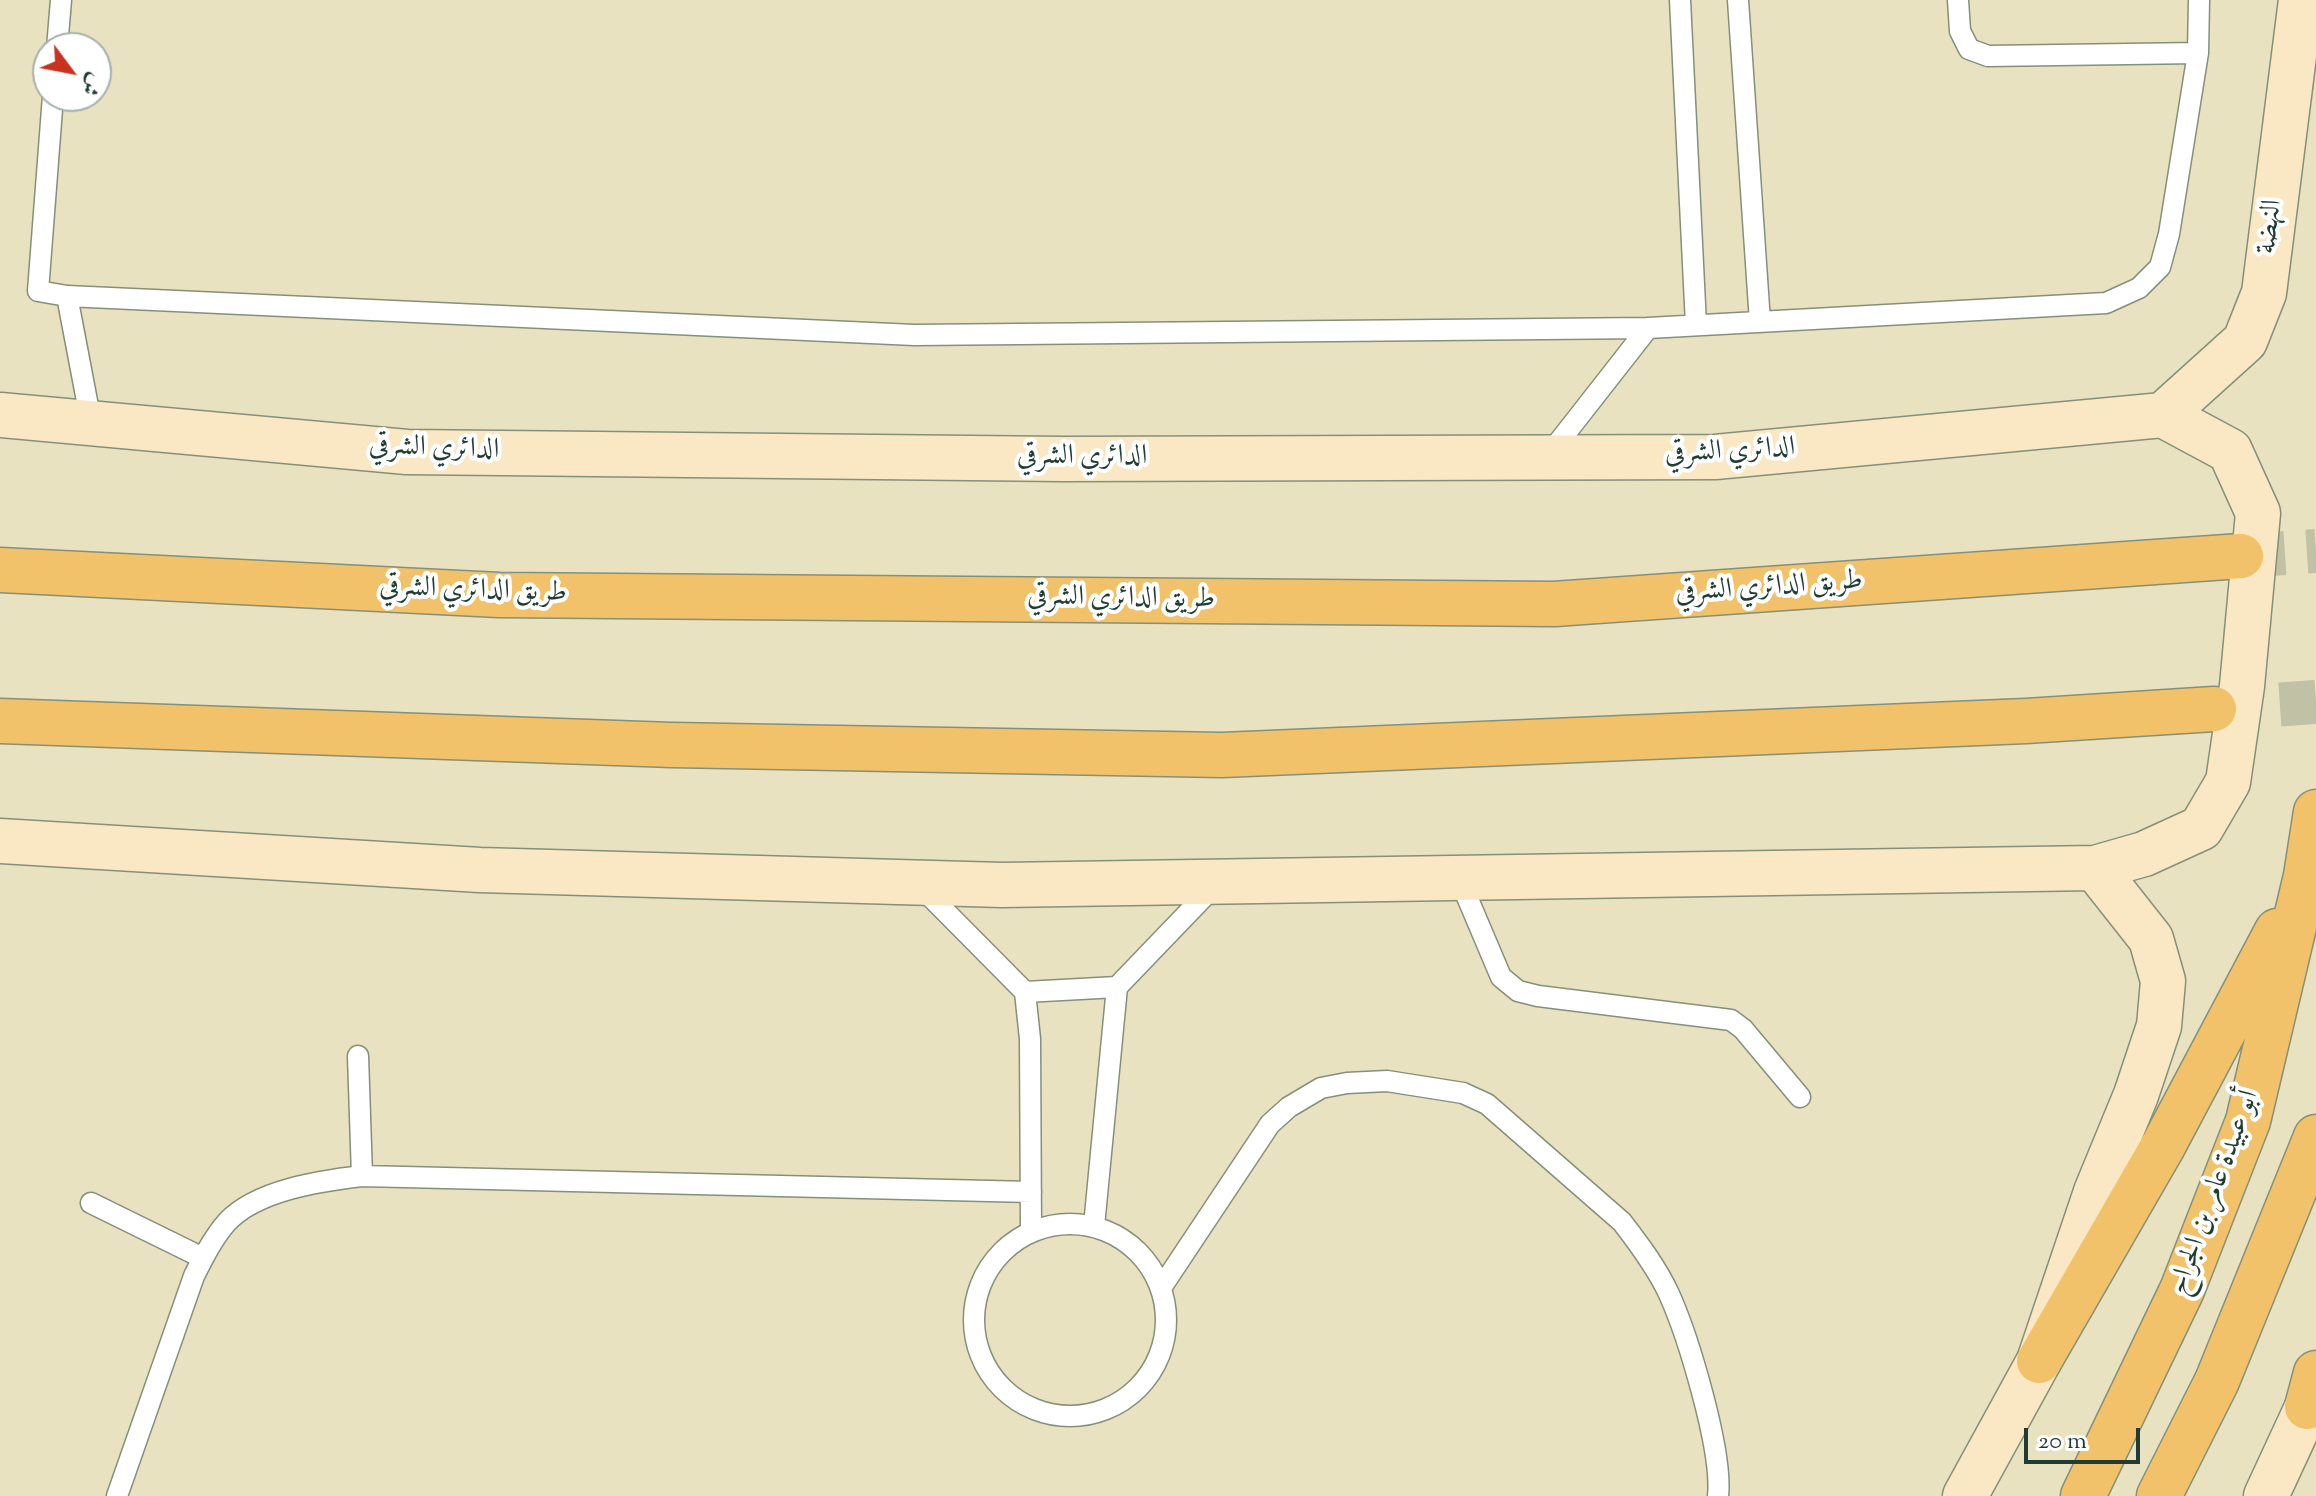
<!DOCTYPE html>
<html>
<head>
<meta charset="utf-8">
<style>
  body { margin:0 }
  #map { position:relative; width:2316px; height:1496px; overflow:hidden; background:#e8e2c1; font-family:"Sorts Mill Goudy",Amiri,serif }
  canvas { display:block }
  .north { position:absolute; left:32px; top:32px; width:80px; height:80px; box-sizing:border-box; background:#fff; border:2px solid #a5b1ae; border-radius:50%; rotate:122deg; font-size:22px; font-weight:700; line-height:32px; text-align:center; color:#1f3d34 }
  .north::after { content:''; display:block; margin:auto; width:28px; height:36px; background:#c8321e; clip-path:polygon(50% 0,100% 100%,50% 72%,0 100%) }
  .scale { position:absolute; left:2024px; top:1428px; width:116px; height:36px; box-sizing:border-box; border:4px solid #1f3d34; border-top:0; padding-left:10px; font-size:24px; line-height:28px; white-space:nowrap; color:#1f3d34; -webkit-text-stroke:6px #fff; paint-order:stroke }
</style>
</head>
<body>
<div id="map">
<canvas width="2316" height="1496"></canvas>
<div class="north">ش</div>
<div class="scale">20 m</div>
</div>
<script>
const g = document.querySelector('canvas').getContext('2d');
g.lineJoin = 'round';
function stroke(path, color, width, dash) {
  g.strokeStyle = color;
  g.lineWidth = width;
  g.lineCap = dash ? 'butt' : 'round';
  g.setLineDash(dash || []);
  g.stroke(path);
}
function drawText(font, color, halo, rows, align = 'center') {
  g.font = font + ' "Sorts Mill Goudy",Amiri,serif';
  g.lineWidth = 8;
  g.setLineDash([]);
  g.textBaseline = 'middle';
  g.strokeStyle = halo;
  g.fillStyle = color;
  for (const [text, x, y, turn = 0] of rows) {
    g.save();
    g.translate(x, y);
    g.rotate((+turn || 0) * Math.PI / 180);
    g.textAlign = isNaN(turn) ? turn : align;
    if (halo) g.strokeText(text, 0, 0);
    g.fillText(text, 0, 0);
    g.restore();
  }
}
stroke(new Path2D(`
  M2241,556L2316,551
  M2214,709L2316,702`), '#c0c1a5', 44, [44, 22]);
const lane = new Path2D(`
  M1680,0L1696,325
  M1738,0L1760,322
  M1958,0L1960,31L1969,49L1988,56L2198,53
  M57,48L61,0
  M53,96L38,291L67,296L914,335L1648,328L2106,303L2139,288L2160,267L2169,234L2198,53L2199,0
  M67,296L91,422
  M1547,457L1648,328
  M1459,878L1501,977L1518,991L1538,996L1731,1020L1743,1029L1800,1097
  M919,885L1025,992L1117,987L1215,885
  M1025,992L1030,1039L1031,1231
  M358,1056L362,1176
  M91,1203L203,1258
  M974 1320a96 96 0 1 1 192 0a96 96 0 1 1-192 0Z
  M1094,1226L1117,987
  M1161,1288L1270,1124L1289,1107L1321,1088L1347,1083L1387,1081L1463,1093L1487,1104L1622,1222C1639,1244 1657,1268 1669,1294C1688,1336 1723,1451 1718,1496
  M117,1496L194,1276C203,1258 213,1238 227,1222C257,1190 320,1181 362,1176L1031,1192`);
const secondary = new Path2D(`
  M0,415L407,452L1063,459L1715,457L2163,415
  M2163,415L2245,341L2264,293L2301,0
  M0,841L480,870L1002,885L2095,868L2144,854L2201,828L2228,782L2242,686L2258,513L2230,451L2163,415
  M1965,1496L2039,1361L2096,1192L2136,1095L2159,1026L2163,981L2151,939L2095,868
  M2266,1496L2316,1388`);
const primary = new Path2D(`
  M2039,1361L2163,1146L2277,931
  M2307,1407L2316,1373
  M2083,1496L2182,1290L2248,1121L2306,876L2316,812
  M2159,1496L2217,1381L2316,1137`);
const highway = new Path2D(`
  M0,570L499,595L1554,604L2241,556
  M0,721L672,745L1222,755L2026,721L2214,709`);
stroke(lane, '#84907a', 23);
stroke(secondary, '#84907a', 47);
stroke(primary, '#84907a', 47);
stroke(highway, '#84907a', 47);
stroke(lane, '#fff', 20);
stroke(secondary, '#fae7c3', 44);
stroke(primary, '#f2c26a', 44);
stroke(highway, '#f2c26a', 44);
drawText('28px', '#1f3d34', '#fff', [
  ["النهضة",2272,227,-83],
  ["الدائري الشرقي",434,450,2],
  ["الدائري الشرقي",1730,453,-3],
  ["الدائري الشرقي",1082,458],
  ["طريق الدائري الشرقي",1769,589,-4],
  ["طريق الدائري الشرقي",473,592,2],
  ["طريق الدائري الشرقي",1121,600,1],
  ["أبو عبيدة عامر بن الجراح",2216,1193,-70]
]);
</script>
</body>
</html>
